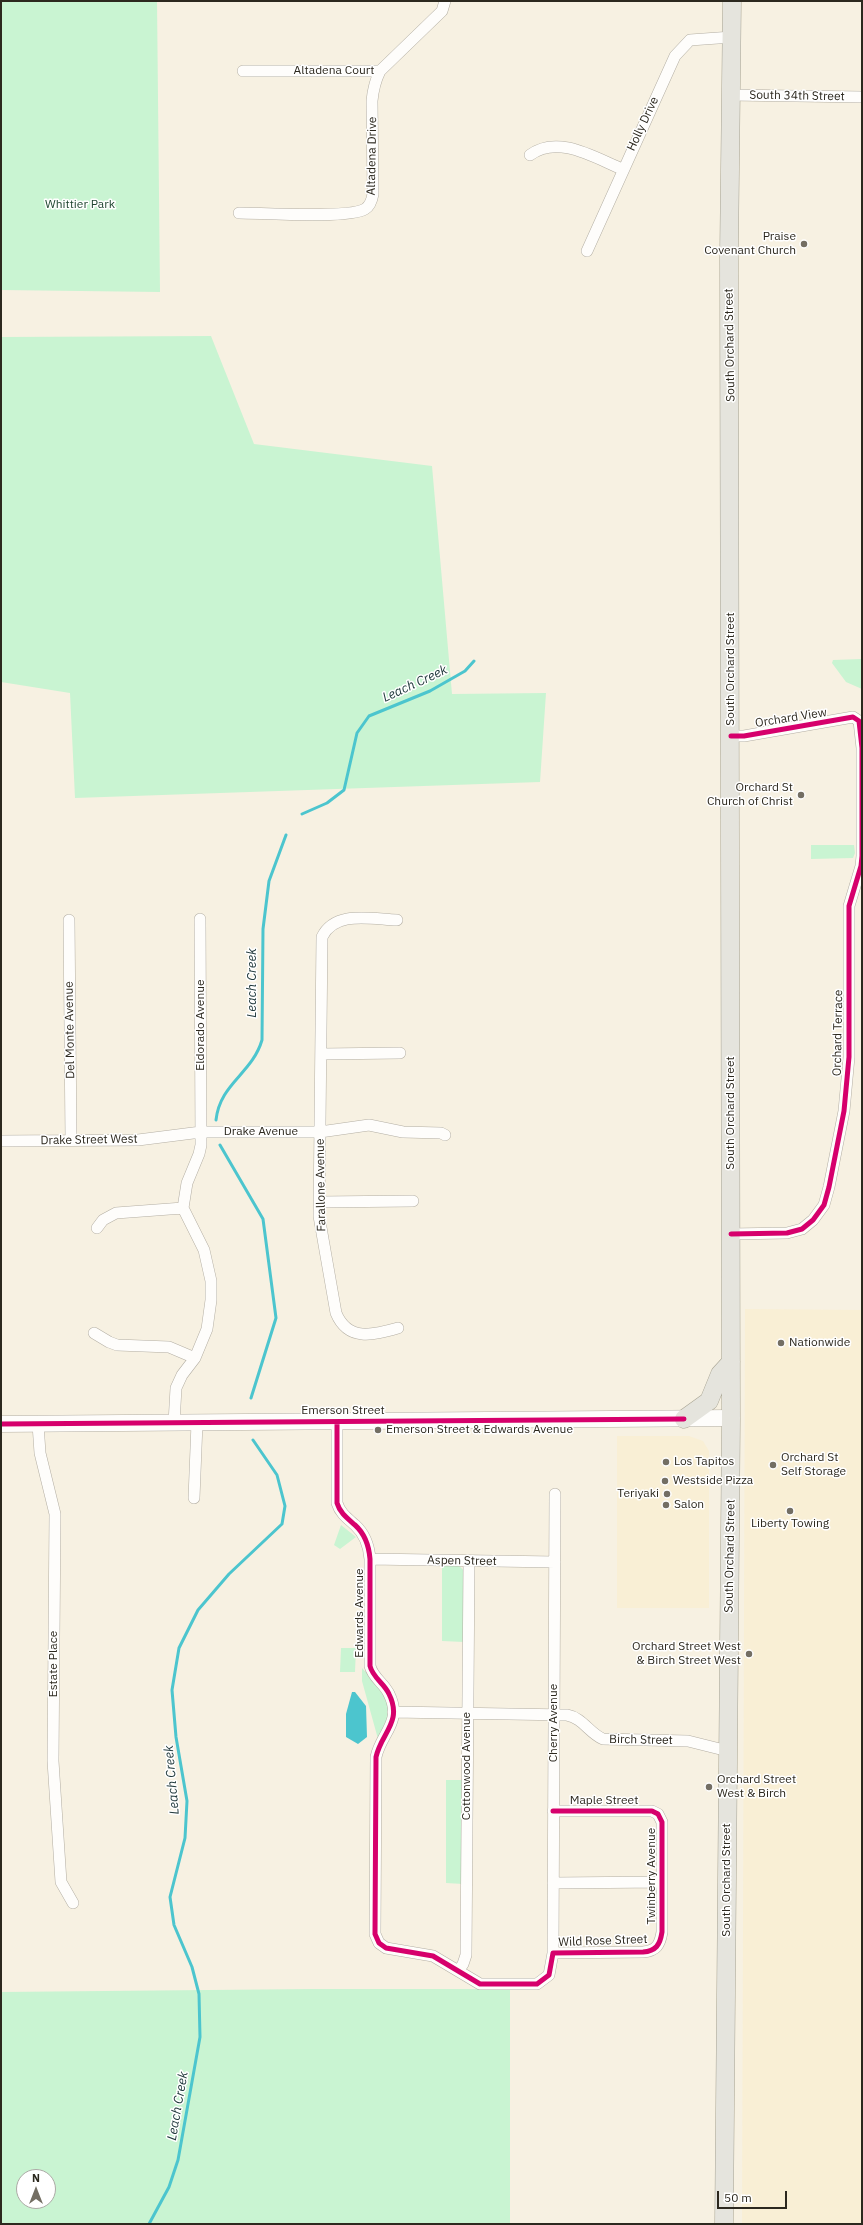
<!DOCTYPE html>
<html>
<head>
<meta charset="utf-8">
<style>
  body { margin:0 }
  #map { position:relative; width:863px; height:2225px; overflow:hidden; background:#f7f1e2; font-family:"IBM Plex Sans",sans-serif }
  canvas { display:block }
  .frame { position:absolute; inset:0; border:2px solid #2c281e; pointer-events:none }
  .north { position:absolute; left:16px; top:2169px; width:40px; height:40px; box-sizing:border-box; background:#fff; border:1px solid #aba9a5; border-radius:50%; rotate:0deg; font-size:11px; font-weight:700; line-height:16px; text-align:center; color:#2c281e }
  .north::after { content:''; display:block; margin:auto; width:14px; height:18px; background:#736e63; clip-path:polygon(50% 0,100% 100%,50% 72%,0 100%) }
  .scale { position:absolute; left:717px; top:2191px; width:70px; height:18px; box-sizing:border-box; border:2px solid #2c281e; border-top:0; padding-left:5px; font-size:12px; line-height:14px; white-space:nowrap; color:#2c281e; -webkit-text-stroke:3px #fff; paint-order:stroke }
</style>
</head>
<body>
<div id="map">
<canvas width="863" height="2225"></canvas>
<div class="frame"></div>
<div class="north">N</div>
<div class="scale">50 m</div>
</div>
<script>
const g = document.querySelector('canvas').getContext('2d');
g.lineJoin = 'round';
function paint(path, color) {
  g.fillStyle = color;
  g.fill(path, 'evenodd');
}
function stroke(path, color, width, dash) {
  g.strokeStyle = color;
  g.lineWidth = width;
  g.lineCap = dash ? 'butt' : 'round';
  g.setLineDash(dash || []);
  g.stroke(path);
}
function drawText(font, color, halo, rows, align = 'center') {
  g.font = font + ' "IBM Plex Sans",sans-serif';
  g.lineWidth = 3;
  g.setLineDash([]);
  g.textBaseline = 'middle';
  g.strokeStyle = halo;
  g.fillStyle = color;
  for (const [text, x, y, turn = 0] of rows) {
    g.save();
    g.translate(x, y);
    g.rotate((+turn || 0) * Math.PI / 180);
    g.textAlign = isNaN(turn) ? turn : align;
    if (halo) g.strokeText(text, 0, 0);
    g.fillText(text, 0, 0);
    g.restore();
  }
}
paint(new Path2D(`
  M745,1309L862,1310V2224H742Z
  M617,1436H689L703,1441L709,1451V1608H617Z`), '#f9efd5');
paint(new Path2D(`
  M1,1H157L160,292L1,290Z
  M211,336L254,444L432,466L452,694L546,693L540,782L75,798L70,693L1,682V337Z
  M862,659V689L846,682L832,663L833,660Z
  M811,845H854L855,853L853,858L811,859Z
  M341,1525L356,1537L340,1549L334,1545Z
  M442,1564C451,1564 459,1563 464,1571V1642L442,1641Z
  M341,1648H356L355,1672H340Z
  M362,1668C375,1682 394,1698 388,1720C387,1726 381,1734 378,1739L362,1681Z
  M446,1780H464L463,1884L446,1883Z
  M312,1989H510V2224H1V1992ZM24,2177H48V2201H24Z`), '#c9f4d2');
paint(new Path2D(`
  M352,1692H355L366,1706L367,1737L358,1744L346,1737V1714Z`), '#4cc5ce');
stroke(new Path2D(`
  M302,814L327,803L344,790L357,733L369,716L430,691L465,671L474,661
  M216,1120C220,1083 252,1074 262,1040L263,929L269,881L286,835
  M220,1145L263,1219L276,1318L251,1398
  M149,2224L169,2187L178,2160L200,2037L199,1994L192,1967L174,1925L170,1897L185,1838L187,1801L176,1737L172,1690L179,1648L198,1610L229,1574L282,1524L285,1506L277,1475L253,1440`), '#4cc5ce', 3);
const minor = new Path2D(`
  M243,71H380
  M731,95L862,97
  M530,155C558,134 595,158 622,169
  M239,213C261,213 349,219 365,209C370,206 372,200 373,194L372,101C373,90 375,81 380,71L442,11L445,1
  M587,251L675,56L690,40L732,37
  M69,920L71,1140
  M397,920C371,919 335,910 322,937L319,1216L336,1313C348,1342 373,1335 398,1328
  M322,1054L400,1053
  M1,1141L138,1140L201,1132H320L369,1125L403,1132L441,1133L445,1135
  M320,1202L413,1201
  M97,1228L103,1220L116,1213L183,1208
  M731,1234L787,1233L802,1229L813,1220L824,1205L829,1187L844,1111L849,1057V906L861,866L862,856V748L859,721L853,717L744,736H731
  M94,1333L109,1342L117,1345L169,1347L195,1358
  M337,1422V1503C340,1513 347,1518 355,1525C365,1534 369,1546 370,1559V1666C373,1678 384,1683 389,1694C403,1722 381,1733 376,1757L375,1934L379,1943L386,1948L433,1956L480,1984H537L549,1975L553,1953L643,1952C656,1951 660,1945 662,1932V1822L658,1814L652,1811H553
  M174,1423L176,1388L182,1375L195,1358L207,1329L211,1300V1281L204,1250L183,1208L187,1183L199,1154L201,1145L200,919
  M38,1424L40,1453L55,1514L53,1761L61,1882L73,1903
  M194,1498L197,1423
  M370,1559L555,1562
  M393,1712L567,1715C583,1718 589,1733 603,1739L688,1741L728,1751
  M553,1883L662,1882
  M553,1953L555,1494
  M459,1970L463,1964L466,1955L469,1561`);
const secondary = new Path2D(`
  M1,1424L731,1418`);
const primary = new Path2D(`
  M684,1419L709,1401L720,1374L731,1362
  M724,2224L731,1418L729,254L732,1`);
stroke(minor, '#b3aea3', 12);
stroke(secondary, '#b3aea3', 17);
stroke(primary, '#a7a392', 19);
stroke(minor, '#fefdfb', 11);
stroke(secondary, '#fefdfb', 16);
stroke(primary, '#e5e4dd', 18);
stroke(new Path2D(`
  M731,1234L787,1233L802,1229L813,1220L824,1205L829,1187L844,1111L849,1057V906L861,866L862,856V748L859,721L853,717L744,736H731
  M337,1422V1503C340,1513 347,1518 355,1525C365,1534 369,1546 370,1559V1666C373,1678 384,1683 389,1694C403,1722 381,1733 376,1757L375,1934L379,1943L386,1948L433,1956L480,1984H537L549,1975L553,1953L643,1952C656,1951 660,1945 662,1932V1822L658,1814L652,1811H553
  M1,1424L684,1419`), '#d6006c', 5);
for (const [x, y, r, color] of [
  [804,244,4,"#736e63"],
  [801,795,4,"#736e63"],
  [781,1343,4,"#736e63"],
  [378,1430,4,"#736e63"],
  [666,1462,4,"#736e63"],
  [773,1465,4,"#736e63"],
  [665,1481,4,"#736e63"],
  [667,1494,4,"#736e63"],
  [666,1505,4,"#736e63"],
  [790,1511,4,"#736e63"],
  [749,1654,4,"#736e63"],
  [709,1787,4,"#736e63"]
]) {
  const dot = new Path2D();
  dot.arc(x, y, r, 0, 2 * Math.PI);
  g.fillStyle = color;
  g.fill(dot);
  stroke(dot, '#fff', 1.5);
}
drawText('12px', '#2c281e', '#fff', [
  ["Altadena Court",334,71],
  ["South 34th Street",797,96,1],
  ["Holly Drive",643,124,-65],
  ["Altadena Drive",372,156,-89],
  ["South Orchard Street",730,345,-91],
  ["South Orchard Street",731,669,-90],
  ["Orchard View",791,718,-9],
  ["Eldorado Avenue",201,1025,-90],
  ["Del Monte Avenue",70,1030,-91],
  ["Orchard Terrace",838,1033,-89],
  ["South Orchard Street",731,1113,-90],
  ["Drake Avenue",261,1132],
  ["Drake Street West",89,1140,-1],
  ["Farallone Avenue",321,1185,-91],
  ["Emerson Street",343,1411],
  ["South Orchard Street",730,1556,-89],
  ["Aspen Street",462,1561,1],
  ["Edwards Avenue",360,1613,-90],
  ["Estate Place",54,1664,-90],
  ["Cherry Avenue",554,1723,-90],
  ["Birch Street",641,1740,1],
  ["Cottonwood Avenue",467,1766,-90],
  ["Maple Street",604,1801],
  ["Twinberry Avenue",652,1876,-90],
  ["South Orchard Street",727,1880,-90],
  ["Wild Rose Street",603,1941,-2]
]);
drawText('12px', '#1f4630', '#fff', [
  ["Whittier Park",80,205]
]);
drawText('12px', '#2c281e', '#fff', [
  ["Praise",796,237,"right"],
  ["Covenant Church",796,251,"right"],
  ["Orchard St",793,788,"right"],
  ["Church of Christ",793,802,"right"],
  ["Nationwide",789,1343],
  ["Emerson Street & Edwards Avenue",386,1430],
  ["Orchard St",781,1458],
  ["Self Storage",781,1472],
  ["Los Tapitos",674,1462],
  ["Westside Pizza",673,1481],
  ["Teriyaki",659,1494,"right"],
  ["Salon",674,1505],
  ["Liberty Towing",790,1524,"center"],
  ["Orchard Street West",741,1647,"right"],
  ["& Birch Street West",741,1661,"right"],
  ["Orchard Street",717,1780],
  ["West & Birch",717,1794]
], 'left');
drawText('italic 13px', '#233b3e', '#fff', [
  ["Leach Creek",415,684,-25],
  ["Leach Creek",252,983,-90],
  ["Leach Creek",172,1780,-95],
  ["Leach Creek",178,2106,-80]
]);
</script>
</body>
</html>
